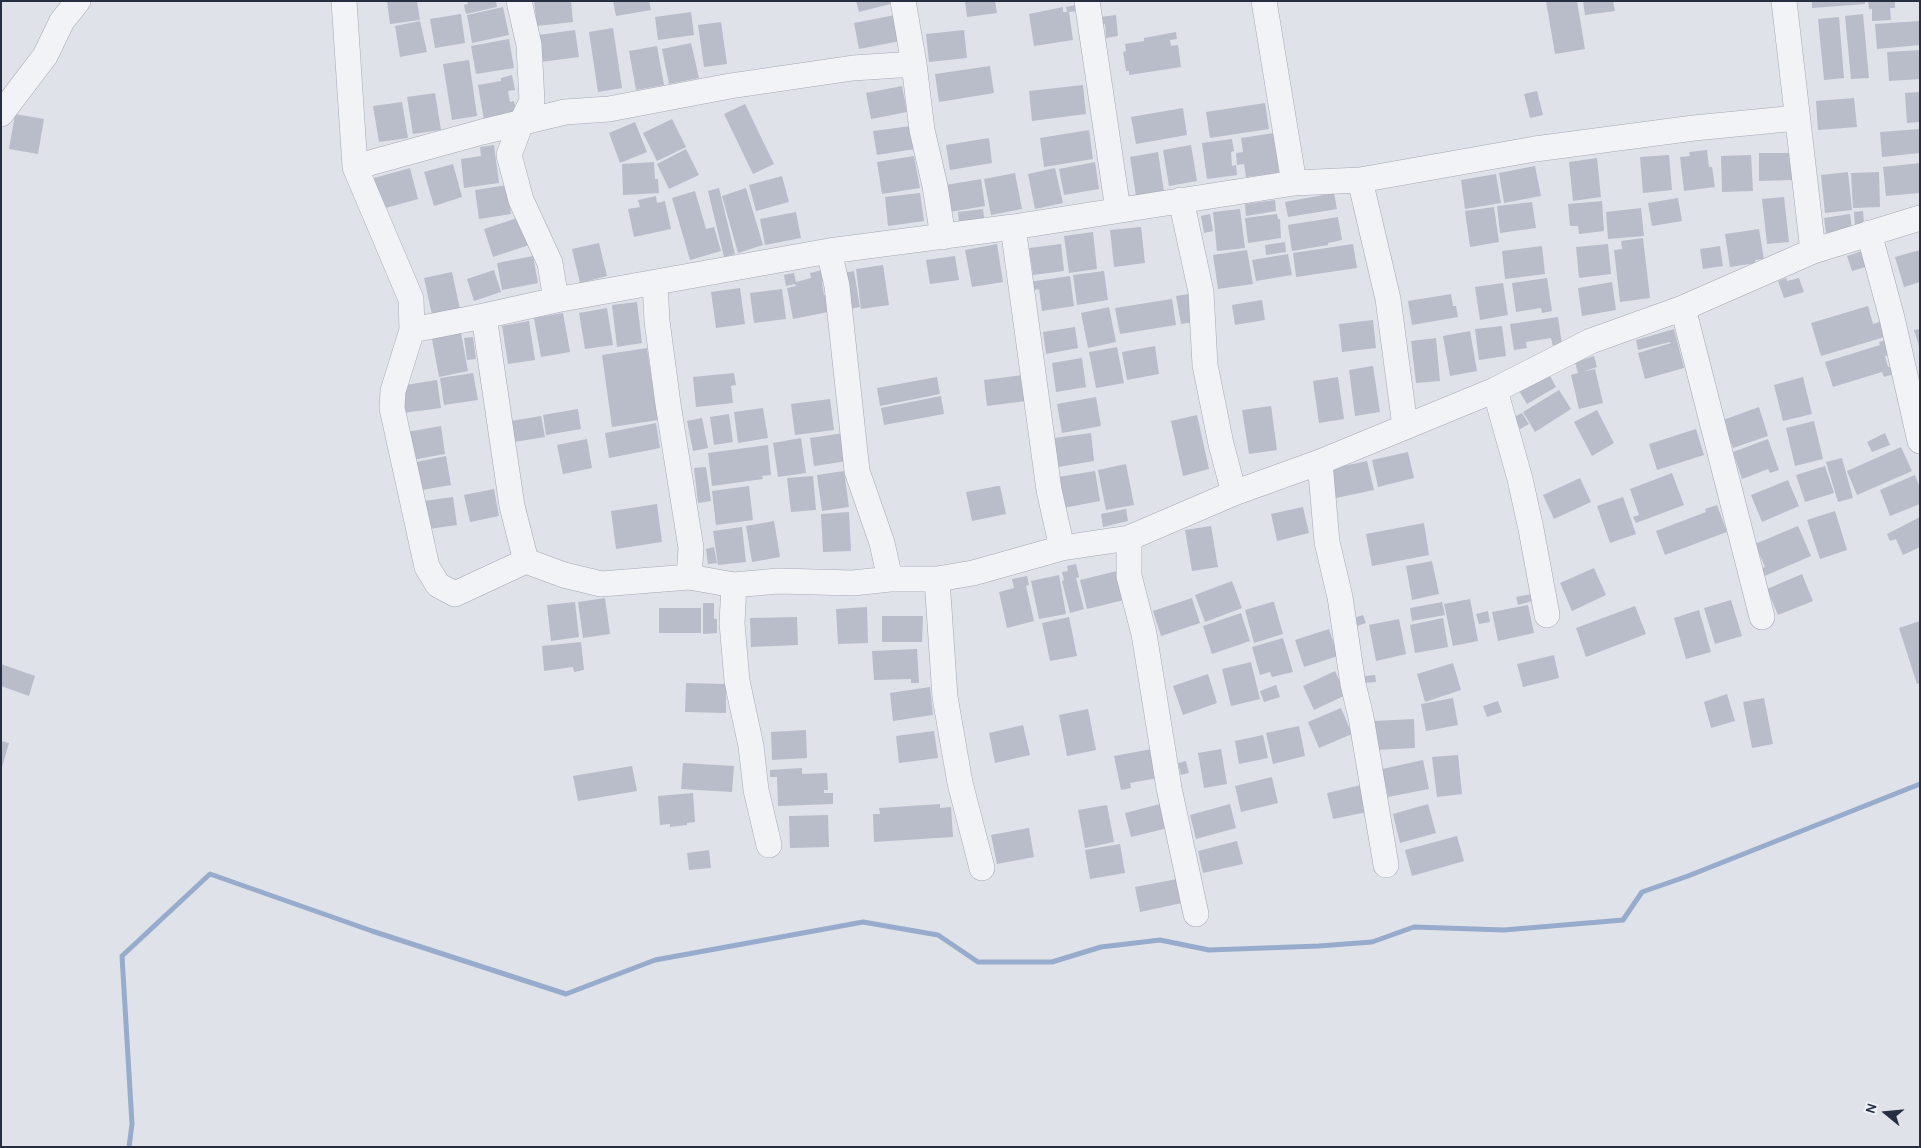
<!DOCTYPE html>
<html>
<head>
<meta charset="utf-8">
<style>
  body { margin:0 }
  #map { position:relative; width:1921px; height:1148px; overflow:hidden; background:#dfe2e9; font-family:Karla,sans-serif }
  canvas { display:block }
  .frame { position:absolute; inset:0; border:2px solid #262e42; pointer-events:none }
  .north { position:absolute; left:1861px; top:1088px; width:50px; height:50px; -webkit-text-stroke:4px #eef1f7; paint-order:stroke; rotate:287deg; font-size:14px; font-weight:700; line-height:20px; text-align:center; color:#262e42 }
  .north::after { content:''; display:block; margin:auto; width:18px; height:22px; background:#262e42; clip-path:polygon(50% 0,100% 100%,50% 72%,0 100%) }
</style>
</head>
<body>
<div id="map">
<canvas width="1921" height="1148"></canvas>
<div class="frame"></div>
<div class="north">N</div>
</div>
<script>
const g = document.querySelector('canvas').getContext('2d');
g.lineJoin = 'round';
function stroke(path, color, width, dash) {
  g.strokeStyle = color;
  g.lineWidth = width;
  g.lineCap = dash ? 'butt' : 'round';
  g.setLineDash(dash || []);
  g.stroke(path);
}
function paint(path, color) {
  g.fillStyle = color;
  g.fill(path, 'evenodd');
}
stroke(new Path2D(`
  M129,1147L132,1124L122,956L210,874L372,931L566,994L655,960L863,922L938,935L978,962H1052L1101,947L1160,940L1209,950L1319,946L1372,942L1414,927L1504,930L1623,920L1642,892L1688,876L1920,784`), '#97accc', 5);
paint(new Path2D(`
  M387,1H417L420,20L390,24Z
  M467,1H496L497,7L466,14L464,5L468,4Z
  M534,1H571L573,22L537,26Z
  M613,1H649L651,10L616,16Z
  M856,1H898V2L859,12Z
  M965,1H995L997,13L967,17Z
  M1546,1H1577L1585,49L1555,54Z
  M1583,1H1613L1615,11L1585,15Z
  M1812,1H1865V4L1812,8Z
  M1868,1H1895V8H1890L1891,20L1872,21V9H1869Z
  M1076,5L1077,11L1069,12L1073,40L1034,46L1029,14L1063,7V12H1067L1066,7Z
  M503,7L509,35L472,43L467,15Z
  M691,12L694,35L658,40L655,17Z
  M461,14L465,43L435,48L430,19Z
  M1863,14L1869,78L1851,79L1845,16Z
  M895,15L900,41L859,49L854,23Z
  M1116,15L1118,36L1106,38L1105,24H1101L1100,17Z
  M1839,17L1844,78L1824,80L1818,19Z
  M420,21L427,52L400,57L395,26Z
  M1920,21V45L1877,49L1875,24Z
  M721,22L727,64L704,67L698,25Z
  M613,28L622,88L598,92L589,32Z
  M575,30L579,57L541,62L538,35Z
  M964,30L967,58L929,62L926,34Z
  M1176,32L1177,39L1170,40L1171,46L1178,45L1181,67L1129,75V71H1126L1123,52L1126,51L1125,44L1144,41V38Z
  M509,39L514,68L476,74L471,46Z
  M691,43L699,78L669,84L662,49Z
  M657,46L664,85L636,90L629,51Z
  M1920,50V79L1889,81L1887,52Z
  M469,60L477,116L452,120L443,64Z
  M990,66L994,93L939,102L935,74Z
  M512,75L515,90L508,91L510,102L514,101L517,114L484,120L478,85L501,81V78Z
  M1083,85L1086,114L1032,121L1029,91Z
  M902,86L907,112L871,119L866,93Z
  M1537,91L1543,115L1530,118L1524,94Z
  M1920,92V122L1907,123L1905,93Z
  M435,93L441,130L413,134L407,97Z
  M1854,98L1857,127L1818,130L1816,101Z
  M402,102L408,138L379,142L373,106Z
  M1265,103L1269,129L1210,138L1206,112Z
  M745,104L774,164L753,174L724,114Z
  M1183,108L1187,135L1136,144L1131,117Z
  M15,114L44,119L38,154L9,149Z
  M672,119L686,147L657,161L643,133Z
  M635,122L647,152L620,163L609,133Z
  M911,126L915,149L877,155L873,131Z
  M1920,129V153L1882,157L1880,132Z
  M1089,130L1093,159L1044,167L1040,138Z
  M1274,133L1279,173L1246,177L1244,164L1237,165L1236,153L1243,152L1241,138Z
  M989,138L992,163L950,170L946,145Z
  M1232,139L1234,151L1231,152L1232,166L1236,165L1237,175L1207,179L1202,143Z
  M494,145L499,183L464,188L461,159L481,156L480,147Z
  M1191,145L1197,181L1169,186L1163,150Z
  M686,149L699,175L669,189L657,164Z
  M1707,150L1709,167H1712L1715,187L1684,191L1680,157L1690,156L1689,152Z
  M1158,152L1164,192L1136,196L1130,157Z
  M1759,153H1792V180L1759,181Z
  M1669,155L1672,190L1643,193L1640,157Z
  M1751,155L1753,191L1722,192L1721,156Z
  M914,156L920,188L882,194L877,162Z
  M1597,158L1601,197L1573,201L1569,162Z
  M654,162L655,179H658L659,193L623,195L622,164Z
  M1095,162L1099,189L1064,195L1059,169Z
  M1920,163V193L1886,196L1883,167Z
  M453,164L462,197L434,206L424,172Z
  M1535,166L1541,196L1504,203L1499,173Z
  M410,168L418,199L382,209L374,178Z
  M1055,168L1063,203L1035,209L1028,174Z
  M1848,172L1852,210L1825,213L1821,175Z
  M1879,172L1880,207L1853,208L1851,173Z
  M1015,173L1022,209L991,215L984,179Z
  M1496,174L1501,203L1465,209L1461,180Z
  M782,176L789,202L756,211L749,185Z
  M981,179L985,206L950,212L946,185Z
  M507,185L511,214L479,219L475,190Z
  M719,188L735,254L724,257L708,191Z
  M746,188L763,245L738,253L722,196Z
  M695,191L706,229L714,227L721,251L690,260L672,198Z
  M920,193L924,221L888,226L885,197Z
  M1334,193L1337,209L1288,217L1285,202Z
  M656,196L657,203L665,201L671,229L634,237L628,209L640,207L638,200Z
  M1784,197L1789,242L1767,244L1762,199Z
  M1678,198L1682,221L1652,226L1648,203Z
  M1275,200L1276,211L1246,216L1245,204Z
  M1602,201L1604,231L1579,234L1578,226H1570L1568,204Z
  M1532,202L1536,228L1500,233L1497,206Z
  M1494,207L1499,242L1470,247L1465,211Z
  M1641,208L1644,236L1608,239L1606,212Z
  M983,209L984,218L959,222L958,212Z
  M1240,209L1245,248L1217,251L1213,212Z
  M1863,211L1864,225L1855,226L1854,212Z
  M796,212L801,238L765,245L760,219Z
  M1210,214L1213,231L1204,233L1201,216Z
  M1277,214L1278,219H1280L1281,238L1248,243L1245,218Z
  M1850,214L1852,229L1826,233L1824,218Z
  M520,217L529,245L493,257L484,229Z
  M1338,217L1342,240L1328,243V245L1292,251L1288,225Z
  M1141,227L1145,263L1114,267L1110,230Z
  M1759,229L1764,259L1755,260L1756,263L1730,267L1725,234Z
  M1093,232L1097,269L1069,273L1064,236Z
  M1643,238L1650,298L1620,302L1614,250L1622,249L1621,241Z
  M1285,242L1286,252L1266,255L1265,245Z
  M599,243L607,276L580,283L572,249Z
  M997,244L1003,282L972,287L965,250Z
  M1061,244L1064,271L1033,275L1029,248Z
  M1353,244L1357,268L1296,277L1293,253Z
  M1608,244L1611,274L1579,278L1576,247Z
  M1542,246L1545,274L1505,279L1502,251Z
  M1720,246L1723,266L1703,269L1700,249Z
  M1247,250L1253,284L1218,289L1213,255Z
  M1865,250L1869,266L1852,271L1847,256Z
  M1920,250V282L1904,287L1895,257Z
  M1288,254L1292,275L1256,281L1252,260Z
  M533,256L538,283L502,290L497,263Z
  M955,256L959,280L930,284L926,260Z
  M883,265L889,305L861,309L856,269Z
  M826,269L828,280L822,282L824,295L829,294L833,311L793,319L787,288L796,286L795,284L786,286L784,275L794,273L796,282L811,278L810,273Z
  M494,270L501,292L474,301L467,279Z
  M854,271L860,307L849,309L843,273Z
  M1104,271L1108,300L1077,305L1073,275Z
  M452,272L460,309L432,315L424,278Z
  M1070,276L1074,306L1042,311L1039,289L1030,291L1028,282Z
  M1547,278L1552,311L1542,313L1541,308L1516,312L1512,283Z
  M1786,278L1787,281L1799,278L1804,292L1784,298L1778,281Z
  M1612,282L1616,310L1582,316L1578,288Z
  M1503,283L1508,315L1480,320L1475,287Z
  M740,288L745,324L716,328L711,292Z
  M782,289L786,319L754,323L750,293Z
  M1189,294L1194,322L1181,324L1176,296Z
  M1451,294L1453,306H1456L1458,317L1412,325L1408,301Z
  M1172,299L1176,325L1120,334L1115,308Z
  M1262,300L1265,320L1235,325L1232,305Z
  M637,302L642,343L617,347L612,305Z
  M1868,306L1873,324L1883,321L1888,336L1821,356L1811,323Z
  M1109,307L1116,342L1088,348L1081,313Z
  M607,308L613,345L585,349L579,313Z
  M563,313L570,352L541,357L534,318Z
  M1558,317L1562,344L1553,346L1551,338L1526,342L1527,348L1514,350L1510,324Z
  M1373,320L1376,348L1342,352L1339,324Z
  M529,321L535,360L508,364L502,326Z
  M1502,326L1506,356L1479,360L1475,329Z
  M1075,327L1078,348L1046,354L1043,332Z
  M1674,329L1684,368L1645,379L1638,353L1671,343L1670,342L1638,350L1636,340Z
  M1920,329V346H1919L1914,330Z
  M1470,331L1477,371L1450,376L1443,336Z
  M461,333L468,371L439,377L432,339Z
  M473,337L476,359L467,360L464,338Z
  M1436,338L1440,381L1416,383L1411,341Z
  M1889,339L1893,354L1885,356L1888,367H1891L1894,374L1884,377L1882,372L1833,387L1825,362L1880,345L1879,342Z
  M1155,346L1159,374L1127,380L1122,352Z
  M1117,347L1124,383L1096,388L1089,352Z
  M647,348L658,420L612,427L602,355Z
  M1594,356L1597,367L1582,372L1595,369L1603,403L1579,409L1571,375L1578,373L1575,362Z
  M1082,358L1086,387L1056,392L1052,363Z
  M1373,366L1380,412L1355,416L1349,370Z
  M473,373L478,400L444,405L440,378Z
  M734,373L736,385L731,386L733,403L696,407L693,377Z
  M1549,374L1556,387L1527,404L1519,391Z
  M1023,375L1026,401L987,406L984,380Z
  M937,377L940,394L880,406L877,388Z
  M1338,377L1344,419L1319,423L1313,381Z
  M1803,377L1812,414L1783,421L1774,385Z
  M437,380L441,408L403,413L399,386Z
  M1559,390L1571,409L1535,432L1523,412Z
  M941,396L944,414L884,425L881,408Z
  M1096,397L1101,426L1062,433L1057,404Z
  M830,399L834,430L795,435L791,404Z
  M1271,406L1277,450L1249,454L1242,410Z
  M1759,407L1768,436L1733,448L1723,420Z
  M763,408L768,438L738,443L734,412Z
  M578,409L581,429L546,435L543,415Z
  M1597,410L1614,443L1592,456L1574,422Z
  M1522,413L1529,424L1520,429L1514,417Z
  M729,414L733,442L714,445L710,417Z
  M1197,415L1209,469L1183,476L1171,421Z
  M541,416L545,437L514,442L511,421Z
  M702,418L708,448L693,451L687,421Z
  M1814,421L1823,459L1795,466L1786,428Z
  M656,423L660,448L609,458L605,433Z
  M441,426L445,454L412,460L407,432Z
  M1696,429L1704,455L1657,470L1649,444Z
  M844,433L848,461L814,466L810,438Z
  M1091,433L1094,461L1058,467L1054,438Z
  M1885,433L1890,445L1872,452L1867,442Z
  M801,438L806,473L778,477L773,443Z
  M587,439L592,468L563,474L557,445Z
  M1768,439L1779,470L1770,473L1768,469L1742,479L1733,452Z
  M768,445L771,475L762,476L763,479L712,486L708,453Z
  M1901,447L1912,471L1857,495L1847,471Z
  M1408,452L1414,478L1378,487L1372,460Z
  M446,456L451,485L416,491L411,463Z
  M1842,458L1853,498L1838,502L1826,462Z
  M1367,461L1374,490L1336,498L1329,469Z
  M1126,464L1134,505L1106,510L1098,470Z
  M1825,466L1834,493L1805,502L1796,475Z
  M706,467L711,501L698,503L694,468Z
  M844,471L849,507L822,511L817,475Z
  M1095,471L1100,501L1063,508L1058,477Z
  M1672,473L1684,505L1636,523L1633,517L1639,515L1630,489Z
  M1915,475L1920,488V504L1890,516L1880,490Z
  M813,476L816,510L791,512L787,478Z
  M1580,478L1591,502L1554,519L1543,495Z
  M1788,480L1799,506L1762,522L1751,495Z
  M749,486L753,520L716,525L712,491Z
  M998,486H1000L1006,514L972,521L966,492Z
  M494,489L499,516L470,522L464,495Z
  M453,497L457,525L422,530L417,502Z
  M1623,497L1636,534L1610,543L1597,506Z
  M657,504L662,542L616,549L611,511Z
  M1717,505L1727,532L1665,555L1656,531L1706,512L1705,509Z
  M1303,507L1309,533L1277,541L1271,514Z
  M1126,509L1128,521L1103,527L1101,514Z
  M1835,511L1847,550L1820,559L1807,520Z
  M849,512L851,551L823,552L821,514Z
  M1920,517V547L1903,555L1896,539L1890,541L1887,534Z
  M774,521L780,557L752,562L746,526Z
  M1424,523L1429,555L1372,566L1366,534Z
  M1211,526L1218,567L1192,571L1185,530Z
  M1798,526L1811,556L1760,578L1757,570L1765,567L1755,544Z
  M742,527L746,562L718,565L713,531Z
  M714,547L717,563L708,564L706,549Z
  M1432,561L1439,594L1412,600L1406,566Z
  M1076,564L1079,577L1076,578L1084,609L1070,613L1062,581L1064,580L1062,572L1068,571L1067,566Z
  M1594,568L1606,595L1572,611L1560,583Z
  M1117,571L1124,600L1087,609L1080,580Z
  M1802,574L1813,601L1778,615L1767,589Z
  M1059,575L1066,614L1039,619L1031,581Z
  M1027,576L1029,585L1026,586L1034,621L1007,628L999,592L1014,588L1012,579Z
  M1232,581L1242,608L1205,622L1195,595Z
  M1531,594L1532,601L1518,605L1516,597Z
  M605,598L610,634L583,638L578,602Z
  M1192,598L1200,623L1161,636L1153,611Z
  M1470,599L1478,641L1453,646L1444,604Z
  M1731,600L1742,636L1715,644L1704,608Z
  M575,602L579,637L551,641L547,605Z
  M1272,602H1274L1283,634L1254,643L1245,610Z
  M1442,602L1445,615L1412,621L1410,608Z
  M703,603H714V619H717V633L703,634Z
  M1528,605L1534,633L1498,641L1492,612Z
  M1635,606L1646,634L1586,657L1576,628Z
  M867,607L868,643L838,644L836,609Z
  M659,608H701V633H659Z
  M1699,610L1711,652L1686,659L1674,618Z
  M1488,611L1490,622L1479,624L1476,614Z
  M1241,613L1250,641L1212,654L1203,626Z
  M1363,615L1366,623L1357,626L1354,618Z
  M882,616H923L922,642H882Z
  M797,617L798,645L751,647L750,618Z
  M1069,617L1077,656L1050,661L1042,623Z
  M1443,618L1448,647L1415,653L1410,625Z
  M1399,619L1406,654L1376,661L1369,625Z
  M1920,621V683L1917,684L1899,628Z
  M1329,629L1338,656L1304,667L1295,640Z
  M1283,638L1293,672L1272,677L1270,672L1260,675L1252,647Z
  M581,642L584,670L574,672L573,667L544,671L542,646Z
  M917,649L919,683H911V679L874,680L872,651Z
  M1554,655L1559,678L1523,687L1517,664Z
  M1251,662L1260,699L1231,706L1222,669Z
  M1453,663L1461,690L1425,702L1417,674Z
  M1,664L35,676L29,696L1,686Z
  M1335,671L1346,695L1314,710L1303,686Z
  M1208,674L1217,703L1183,715L1173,686Z
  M1375,675L1376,682L1365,683V676Z
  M686,683L726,684V713L685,712Z
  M1276,685L1280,697L1264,702L1260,691Z
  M930,687L933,715L893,721L890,693Z
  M1727,694L1735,721L1711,728L1704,702Z
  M1453,698L1458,725L1426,731L1421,704Z
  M1764,698L1773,744L1752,748L1743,702Z
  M1498,701L1502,712L1487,717L1483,706Z
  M1341,708L1352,734L1319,748L1308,722Z
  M1088,709L1096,750L1067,756L1059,715Z
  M1414,719L1415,748L1376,750L1375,721Z
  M1023,725L1030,755L995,763L989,733Z
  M1299,726L1305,756L1273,764L1266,733Z
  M806,730L807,758L772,760L771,732Z
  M934,731L938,758L899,763L896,736Z
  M1263,735L1268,758L1239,764L1235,741Z
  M1,741L9,743L2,767H1Z
  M1152,749L1158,778L1130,783L1131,788L1121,790L1114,756Z
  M1221,749L1227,784L1204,788L1198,753Z
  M1458,755L1462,794L1437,797L1432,757Z
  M1423,760L1429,789L1388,797L1382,769Z
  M1186,761L1189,773L1181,775L1178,763Z
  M683,763L734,766L732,792L681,789Z
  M632,766L637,791L578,801L573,776Z
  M802,768V774L827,773L828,790H824V793H833V804L778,806L777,777H770V770Z
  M1272,777L1278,803L1241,812L1235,786Z
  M1361,785L1367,812L1333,819L1327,793Z
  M693,793L695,822L687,823V825L670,827V824L660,825L658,796Z
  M1164,803L1172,827L1131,837L1125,813Z
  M940,804V808L951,807L953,837L874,842L873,814H880L879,808Z
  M1230,804L1236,828L1196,839L1190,815Z
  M1428,804L1436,833L1400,843L1393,814Z
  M1107,805L1114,842L1085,848L1078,810Z
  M828,815L829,847L790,848L789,816Z
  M1029,828L1034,857L997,864L991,835Z
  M1457,836L1464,861L1412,876L1405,850Z
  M1237,841L1243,864L1203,873L1198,851Z
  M1120,844L1125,873L1090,879L1085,850Z
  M709,850L711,868L689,870L687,853Z
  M1177,879L1182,903L1140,912L1135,887Z`), '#b8bdc9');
const minor = new Path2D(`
  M344,1L355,167L411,299L412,330L393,391L392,408L427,567L438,585L455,594L526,561L564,575L601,584L689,577L734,585L778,581L853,583L890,579H937L973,573L1062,548L1129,538L1234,493L1320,462L1495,390L1591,341L1683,308L1813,251L1920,218
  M519,1L529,45L532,101L521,123L509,155L521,200L550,263L556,300
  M903,1L914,64L922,130L935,186L943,237
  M1087,1L1118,210
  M1264,1L1294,183
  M1784,1L1813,251
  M1,114L45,56L62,21L78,1
  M355,167L482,132L565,112L609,109L730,86L853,68L914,64
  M1360,180L1388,299L1405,426
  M1181,200L1201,292L1205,365L1221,444L1234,493
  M1013,227L1049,490L1062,548
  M1869,233L1892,318L1920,441
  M829,251L837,286L857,471L882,543L890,579
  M655,283L657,321L668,404L691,548L689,577
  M1683,308L1762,617
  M484,316L512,506L526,561
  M412,330L484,316L556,300L829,251L1013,227L1294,183L1360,180L1535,149L1694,128L1797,118
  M1495,390L1520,479L1531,529L1547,615
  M1320,462L1327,542L1340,597L1353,684L1361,717L1386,865
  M1129,538V576L1144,634L1169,788L1196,914
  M937,579L945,697L960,783L982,868
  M734,585L732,623L737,681L751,746L756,790L769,845`);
stroke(minor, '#a4a8b4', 26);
stroke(minor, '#f2f3f7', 25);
</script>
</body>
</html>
